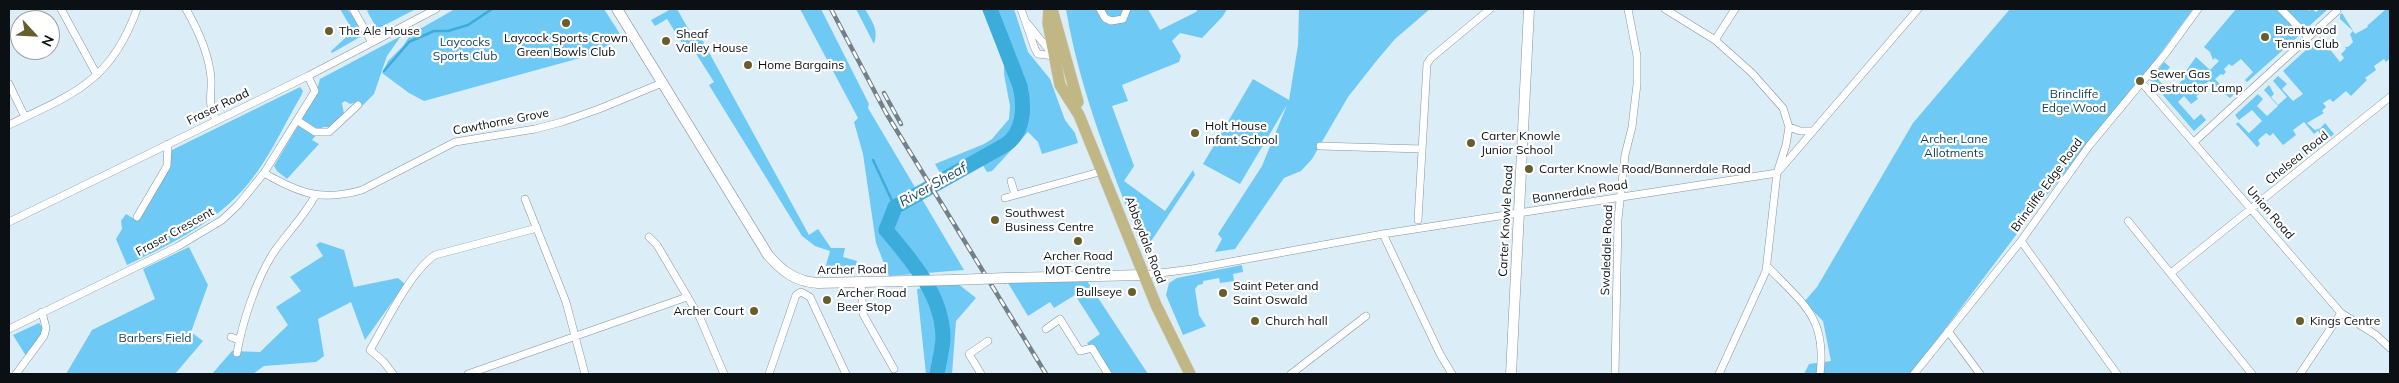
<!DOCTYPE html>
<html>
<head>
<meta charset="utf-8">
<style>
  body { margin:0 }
  #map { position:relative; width:2399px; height:383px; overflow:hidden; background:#dbedf7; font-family:Mulish,sans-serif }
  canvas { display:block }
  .frame { position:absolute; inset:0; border:10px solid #0a1014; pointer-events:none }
  .north { position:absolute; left:10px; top:10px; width:50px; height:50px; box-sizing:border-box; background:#fff; border:1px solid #9d9fa1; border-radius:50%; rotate:115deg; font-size:14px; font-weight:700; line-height:20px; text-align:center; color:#0a1014 }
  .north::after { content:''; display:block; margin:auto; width:18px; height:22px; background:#685e2b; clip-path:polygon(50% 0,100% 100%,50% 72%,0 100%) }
</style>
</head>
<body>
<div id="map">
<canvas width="2399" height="383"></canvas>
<div class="frame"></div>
<div class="north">N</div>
</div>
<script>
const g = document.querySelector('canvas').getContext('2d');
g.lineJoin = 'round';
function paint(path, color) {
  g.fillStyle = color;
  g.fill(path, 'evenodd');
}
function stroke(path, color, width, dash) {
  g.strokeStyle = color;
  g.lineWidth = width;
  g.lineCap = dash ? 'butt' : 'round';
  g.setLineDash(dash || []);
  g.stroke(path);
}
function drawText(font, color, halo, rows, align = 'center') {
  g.font = font + ' Mulish,sans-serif';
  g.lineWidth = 4.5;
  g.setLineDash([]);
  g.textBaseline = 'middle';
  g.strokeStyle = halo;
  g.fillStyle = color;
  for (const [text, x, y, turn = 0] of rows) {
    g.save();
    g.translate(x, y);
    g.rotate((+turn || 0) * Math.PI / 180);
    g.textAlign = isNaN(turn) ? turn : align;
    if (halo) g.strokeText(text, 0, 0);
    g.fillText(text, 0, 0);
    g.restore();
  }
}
paint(new Path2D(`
  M340,9H347C354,17 360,26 360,37L332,53L331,51L353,31Z
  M371,9H416L379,28L376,27L367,11Z
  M455,9H604L622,37L591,55L424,101L409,93L382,73L388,61L403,46L411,34Z
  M671,9H677L693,37L699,34L809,235L818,229L831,248H845L843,257L857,261L855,268L849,272L823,276L830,251L815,246L802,236L709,85L714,82L693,49L687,51L667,19L655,26L651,20Z
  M800,9H821L869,104L868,108L964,270L889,276L876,243L863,154L854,122L858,118Z
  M856,9H865C872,22 879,29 874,44Z
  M982,9H1014L1028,52L1050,79L1065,120L1075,133L1078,143L1042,154L1038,142L1028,132L992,171L987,172L976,154L955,171L953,182L947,185L935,164L984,144L992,139L1009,119L1010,106L1004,74V59Z
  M1066,9H1148L1160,30L1196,12L1198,9H1227L1223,16L1202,38L1180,33L1172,41L1181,56L1179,62L1122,85L1128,101L1112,106L1134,166L1124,181L1165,211L1193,170L1195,175L1144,252C1113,172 1080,93 1066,9Z
  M1299,9H1430L1395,39L1378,59L1348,97L1312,159L1301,171L1284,178L1235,249L1215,252L1222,239L1218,234L1262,166L1287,105L1240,184L1203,164L1253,79L1289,100L1298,45Z
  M2010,9H2193L2154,62L2038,206L1911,374H1804L1809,364L1831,361L1823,321L1804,302L1817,287L1913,123Z
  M2236,9H2278L2302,33L2247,82L2245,80L2253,72L2241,59L2232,66L2229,64L2224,69L2226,72L2223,75L2221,74L2215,79L2226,91L2233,87L2237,91L2230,98L2209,81L2203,86L2207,90L2196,96L2198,99L2191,104L2184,96L2178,102L2194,120L2201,114L2206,120L2194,131L2150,80L2164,62L2170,67L2159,81L2167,88L2170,86L2175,89L2182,80L2177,76L2179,73L2183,75L2196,57L2210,70L2219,61L2215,58L2213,60L2210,52L2204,47Z
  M2286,9H2308L2309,11L2312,9L2316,12L2320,9H2328L2306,29Z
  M2386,9H2390V58L2386,62L2384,59L2374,66L2376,70L2365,78L2367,80L2351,96L2346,91L2333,102L2330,99L2323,103L2326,107L2322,111L2324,113L2307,123L2315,130L2321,128L2314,134L2304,122L2293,130L2296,135L2283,145L2273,133L2270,136L2266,133L2258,140L2260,144L2257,147L2236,124L2238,122L2249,133L2262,121L2252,110L2239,120L2235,115L2258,94L2263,99L2257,106L2267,116L2278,106L2264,90L2269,85L2274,94L2271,97L2278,105L2287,97L2273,81L2278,76L2287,84L2282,89L2293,101L2303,94L2283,71L2320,37L2340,62L2344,58L2341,54L2346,49L2345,47H2348L2353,42L2350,34L2353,31L2340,19V15L2342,13L2355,34L2368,27L2367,26Z
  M401,36L387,56L374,94L362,106L358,102L350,104L345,101L342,103L344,114L329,127H323L312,140L319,144L287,179L277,171L274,166L315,97L320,79Z
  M300,87L303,91L301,96C282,128 266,166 240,193C209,226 167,246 127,265L116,239L122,229L121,221L126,214L138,221L168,170L172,150Z
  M2325,123L2334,134L2326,141L2318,131Z
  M2314,142L2318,147L2303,159L2298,153Z
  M320,242L344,250L354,287L398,278L405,284L365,340L351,302L318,319L324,356L316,362L264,366L253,374H212L232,351L260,352L288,325L276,307L301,291L290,277L323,256L316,245Z
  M189,247L208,285L191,332L203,341L175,374H66L92,330L155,299L143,269Z
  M1242,265L1243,272L1233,274L1234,281L1220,283L1219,278L1203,281V284L1198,285L1195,289L1199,315L1206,326L1183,335L1166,295L1169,283L1177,278Z
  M1087,281L1148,374H1107L1087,343L1100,334L1075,295L1054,308L1050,302L1028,316L1008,283Z
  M957,283L976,298L956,321L952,374H926L917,289Z
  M39,323L44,330L26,356L13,335Z`), '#6ecaf4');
stroke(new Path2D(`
  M384,71L409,42L434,31H448L468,25L492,9
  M873,160L895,207`), '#3cacdb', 2.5);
stroke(new Path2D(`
  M937,374C939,363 942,351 943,339C943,296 913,262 886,230L895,207L1005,145C1024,133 1025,107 1020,86L990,9`), '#3cacdb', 15);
const street = new Path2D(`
  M61,9L97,75
  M186,9C198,30 209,53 211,78C212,93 207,106 216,119
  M353,9L371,41
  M1021,9L1035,49L1038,54L1054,56L1027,23
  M1100,9L1105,18L1111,21L1123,19L1127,9
  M1665,9L1715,40L1752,73L1783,108L1789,127L1786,145L1777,173L1766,271L1719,374
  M2281,9L2308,37
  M1715,40L1735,9
  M2142,83L2341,313L2376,335L2390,348
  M9,84L25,117
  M298,121L315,132H329L358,105
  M9,125C73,94 111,82 137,9
  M1789,127L1800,131H1813
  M2194,142L2337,11
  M1320,146L1422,149
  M264,173C299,193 321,202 362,190L455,142L535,129L562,122L599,109L662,83
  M1011,181L1015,195
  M1005,198L1103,171
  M525,199L566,302L585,374
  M137,217L167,166L168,144
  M1418,220L1427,64L1431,58L1490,9
  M2128,221L2252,374
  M9,222L308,76L436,9
  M1383,234L1440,354L1452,374
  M649,237L657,245L700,318L724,374
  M2021,241L2117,374
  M1767,266C1803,304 1827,317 1820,374
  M2171,273L2390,97
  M1144,275L1192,269L1383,234L1777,173L1918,9
  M861,282L863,314L894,369
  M9,329L177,247L222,220L238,205L264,173L315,91L308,76
  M1046,329L1060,319L1080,351L1092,348L1108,374
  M1948,331L1980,374
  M231,337L239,340
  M237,353C242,323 256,281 272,255C286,234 303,218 315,196
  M16,374L44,336L46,328L42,312
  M393,374L383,361L370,350C386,323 410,272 435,255L537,228
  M468,374L687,297
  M769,374L796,295L801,292L810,297L846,374
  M981,374L969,354L988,341
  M1291,374L1366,316
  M1615,374L1618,219L1625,155L1632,127L1637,84V56L1628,9
  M1914,374L2021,241L2089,146L2166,53L2198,9
  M2300,374L2341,313`);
const secondary = new Path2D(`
  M617,9L768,255C782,271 796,282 818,283L952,280
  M1006,278L1144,275
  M1511,374L1529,9`);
const primary = new Path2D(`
  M1049,9L1048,23L1060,85L1079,115L1156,305L1190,374
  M1052,9L1078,102`);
stroke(street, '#84959d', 8);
stroke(secondary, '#84959d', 11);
stroke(primary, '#cecfd0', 12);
stroke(street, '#fff', 7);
stroke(secondary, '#fff', 10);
stroke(primary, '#c1b785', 11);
const rail = new Path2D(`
  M831,9L886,113L1046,374
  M884,93L901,124`);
stroke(rail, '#748087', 4.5);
stroke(rail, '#fff', 2.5, [8]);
const secondaryBridge = new Path2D(`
  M952,280L1006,278`);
stroke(secondaryBridge, '#84959d', 11, []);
stroke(secondaryBridge, '#fff', 10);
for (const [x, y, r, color] of [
  [566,23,5,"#685e2b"],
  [329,31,5,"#685e2b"],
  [2265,37,5,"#685e2b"],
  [666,41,5,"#685e2b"],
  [748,65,5,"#685e2b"],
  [2140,81,5,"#685e2b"],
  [1195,133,5,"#685e2b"],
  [1471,143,5,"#685e2b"],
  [1529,169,5,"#685e2b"],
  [995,220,5,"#685e2b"],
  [1078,241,5,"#685e2b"],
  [1132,292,5,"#685e2b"],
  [1223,293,5,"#685e2b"],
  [827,300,5,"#685e2b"],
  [754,311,5,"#685e2b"],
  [1255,321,5,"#685e2b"],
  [2300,321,5,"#685e2b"]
]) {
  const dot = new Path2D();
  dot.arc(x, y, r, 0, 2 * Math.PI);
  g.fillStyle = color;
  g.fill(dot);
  stroke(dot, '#fff', 2);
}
drawText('12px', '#0a1014', '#fff', [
  ["Brentwood",2275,30],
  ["Tennis Club",2275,44],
  ["The Ale House",339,31],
  ["Sheaf",676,34],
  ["Valley House",676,48],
  ["Laycock Sports Crown",566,38,"center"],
  ["Green Bowls Club",566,52,"center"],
  ["Home Bargains",758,65],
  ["Sewer Gas",2150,74],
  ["Destructor Lamp",2150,88],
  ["Holt House",1205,126],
  ["Infant School",1205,140],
  ["Carter Knowle",1481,136],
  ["Junior School",1481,150],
  ["Carter Knowle Road/Bannerdale Road",1539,169],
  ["Southwest",1005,213],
  ["Business Centre",1005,227],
  ["Archer Road",1078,256,"center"],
  ["MOT Centre",1078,270,"center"],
  ["Saint Peter and",1233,286],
  ["Saint Oswald",1233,300],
  ["Bullseye",1122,292,"right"],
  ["Archer Road",837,293],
  ["Beer Stop",837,307],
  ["Archer Court",744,311,"right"],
  ["Church hall",1265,321],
  ["Kings Centre",2310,321]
], 'left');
drawText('12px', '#103f53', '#fff', [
  ["Laycocks",465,42],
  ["Sports Club",465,56],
  ["Brincliffe",2074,94],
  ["Edge Wood",2074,108],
  ["Archer Lane",1954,139],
  ["Allotments",1954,153],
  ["Barbers Field",155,338]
]);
drawText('12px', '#0a1014', '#fff', [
  ["Fraser Road",218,107,-26],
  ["Cawthorne Grove",501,122,-11],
  ["Chelsea Road",2297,158,-39],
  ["Brincliffe Edge Road",2047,185,-54],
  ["Bannerdale Road",1580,192,-9],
  ["Union Road",2270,213,49],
  ["Carter Knowle Road",1506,221,-87],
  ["Fraser Crescent",175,232,-29],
  ["Abbeydale Road",1145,240,69],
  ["Swaledale Road",1607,250,-88],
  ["Archer Road",852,270,-1]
]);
drawText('italic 14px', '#204d62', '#fff', [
  ["River Sheaf",933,185,-29]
]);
</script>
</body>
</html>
